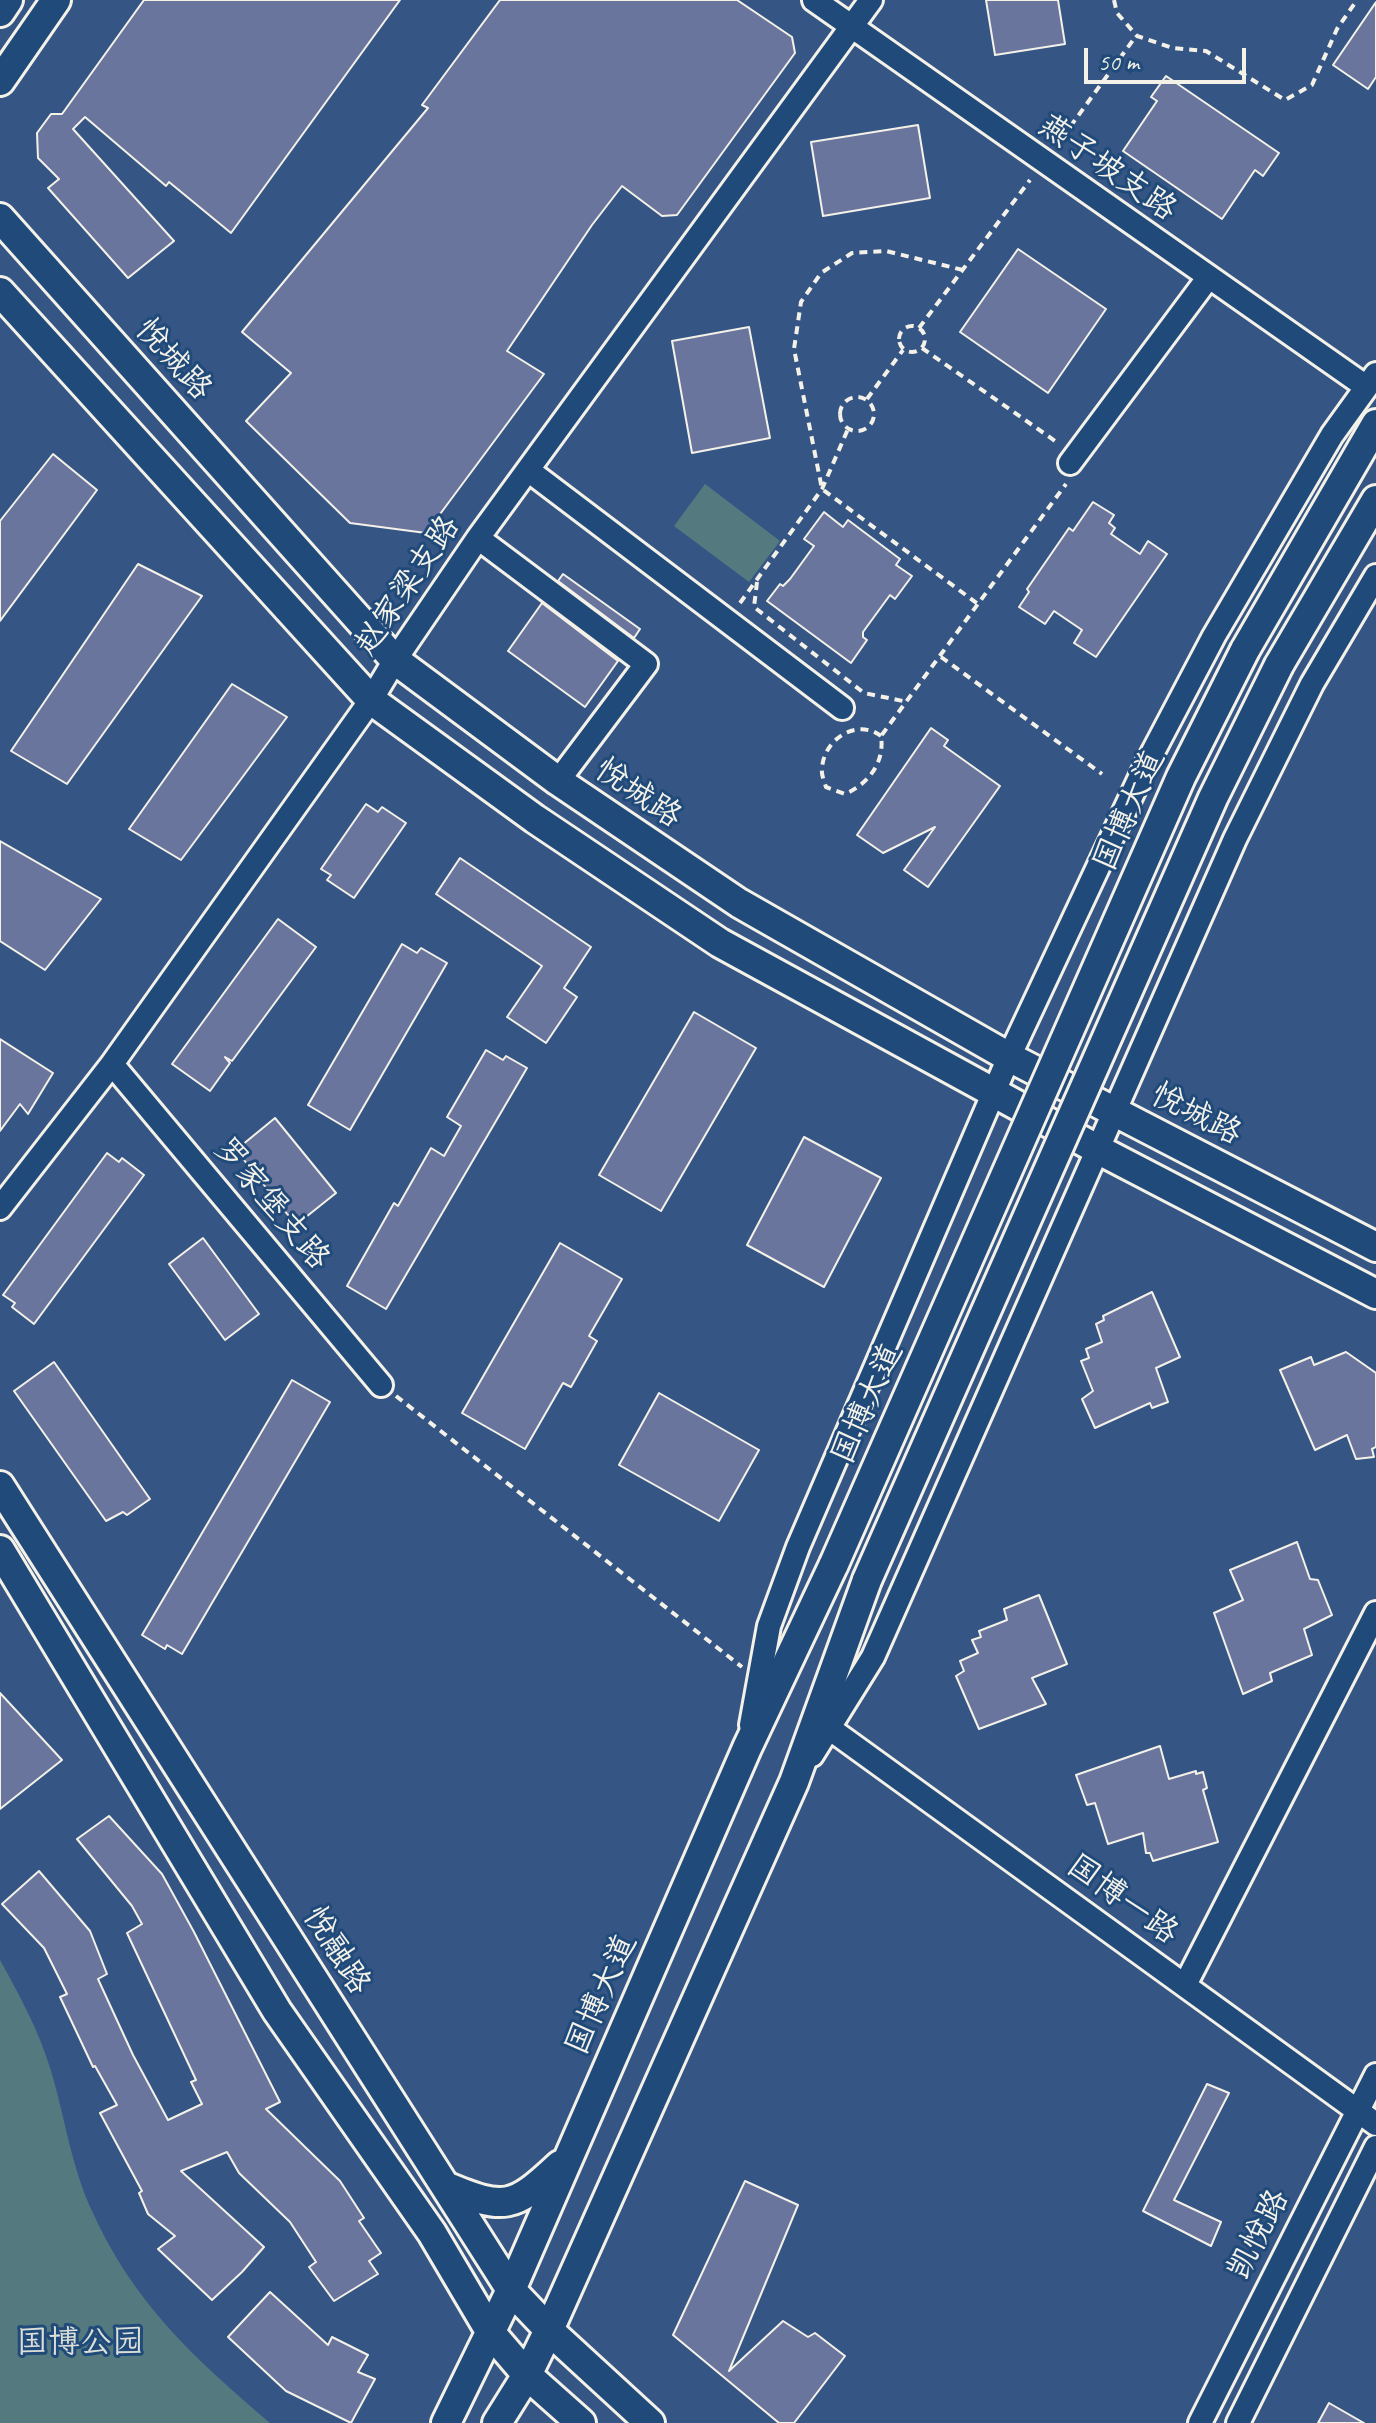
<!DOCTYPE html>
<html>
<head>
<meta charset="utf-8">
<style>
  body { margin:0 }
  #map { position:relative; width:1376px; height:2423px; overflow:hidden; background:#355684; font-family:Caveat,sans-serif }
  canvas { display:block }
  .scale { position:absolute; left:1084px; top:48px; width:162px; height:36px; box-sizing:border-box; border:4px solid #f4f1e8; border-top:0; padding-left:10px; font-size:24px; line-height:28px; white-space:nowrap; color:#f4f1e8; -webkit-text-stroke:6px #1f4a7a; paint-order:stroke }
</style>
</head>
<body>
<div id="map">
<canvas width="1376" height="2423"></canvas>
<div class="scale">50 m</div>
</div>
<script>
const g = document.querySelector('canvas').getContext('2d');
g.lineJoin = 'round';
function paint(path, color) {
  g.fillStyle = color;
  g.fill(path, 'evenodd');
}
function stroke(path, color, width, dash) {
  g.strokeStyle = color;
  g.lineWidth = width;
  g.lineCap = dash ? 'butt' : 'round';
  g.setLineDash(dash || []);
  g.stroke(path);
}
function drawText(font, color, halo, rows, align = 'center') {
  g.font = font + ' Caveat,"LXGW WenKai TC",sans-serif';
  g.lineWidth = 6;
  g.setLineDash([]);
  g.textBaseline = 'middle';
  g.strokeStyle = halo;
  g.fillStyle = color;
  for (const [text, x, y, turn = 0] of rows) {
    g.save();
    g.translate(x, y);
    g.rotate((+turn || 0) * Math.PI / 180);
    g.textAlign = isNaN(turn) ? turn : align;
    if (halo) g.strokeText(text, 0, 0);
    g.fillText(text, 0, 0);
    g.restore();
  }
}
paint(new Path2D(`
  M705,484L780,541L749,582L674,526Z
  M0,1960C20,1996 39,2031 51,2071C65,2117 71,2166 92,2211C134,2304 194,2358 270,2423H0Z`), '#547a80');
const building = new Path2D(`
  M144,0H400L231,233L169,182L166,186L85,117L73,129L174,241L128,278L48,188L59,179L38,158L37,133L51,114H62Z
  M500,0H737L792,37L795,53L677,215L662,216L622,186L592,225L507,351L544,374L426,533L350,523L246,421L291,373L242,332L428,108L422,105Z
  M986,0H1058L1065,44L995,55Z
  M1376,2V77L1368,89L1333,65Z
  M1166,76L1279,153L1263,176L1255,170L1222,219L1123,151L1157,101L1151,97Z
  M918,125L930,198L823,216L811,142Z
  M1018,249L1106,309L1048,393L960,332Z
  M749,327L770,438L692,453L672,341Z
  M53,454L97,490L0,621V521Z
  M1093,502L1114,515L1109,523L1115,528L1111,534L1140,554L1148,541L1167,554L1096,657L1074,643L1082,630L1054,611L1045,624L1019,607L1029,592L1027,589L1069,528L1073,531Z
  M824,512L843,527L848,520L900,559L896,565L912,576L895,599L890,595L863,632V637L867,640L851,663L767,601L780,584L783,586L790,579L814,546L804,539Z
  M138,564L202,596L67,784L11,751Z
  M563,574L640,629L634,638L558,581Z
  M542,603L618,661L585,707L508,651Z
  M232,684L287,717L181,860L129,829Z
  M931,728L948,740L944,746L1000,786L928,887L904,870L935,827L883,853L857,835Z
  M366,804L378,812L382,807L406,823L354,898L327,880L331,875L321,869Z
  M0,841L101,899L45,970L0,941Z
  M460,858L591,947L564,988L577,997L546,1043L507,1017L542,966L436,894Z
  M278,919L316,947L232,1061L225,1057L230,1063L210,1091L172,1064Z
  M402,944L417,953L421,948L447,963L350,1130L308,1105Z
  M694,1012L756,1048L661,1211L599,1175Z
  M0,1039L53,1073L28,1114L20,1104L0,1131Z
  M486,1050L503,1060L506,1056L527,1068L386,1309L347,1286L394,1203L398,1206L431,1148L444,1156L461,1126L447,1117Z
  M275,1118L336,1193L296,1225L236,1150Z
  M804,1137L881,1178L824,1287L747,1245Z
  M107,1153L119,1162L122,1158L144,1175L34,1324L12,1307L15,1303L3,1295Z
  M203,1238L259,1314L225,1340L169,1264Z
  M560,1243L622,1279L589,1336L597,1341L571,1387L563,1383L525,1449L462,1413Z
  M1152,1292L1180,1357L1156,1368L1168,1402L1152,1408L1150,1403L1095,1428L1082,1399L1093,1391L1081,1361L1089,1358L1086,1349L1102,1342L1096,1324L1104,1320L1103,1316Z
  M1346,1352L1376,1373V1447L1372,1449L1374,1457L1356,1459L1347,1435L1315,1450L1280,1370L1311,1357L1314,1365Z
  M54,1362L150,1499L127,1515L123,1512L106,1521L14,1391Z
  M292,1380L330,1402L182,1654L167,1645L165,1649L142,1635Z
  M659,1393L759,1450L719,1521L619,1465Z
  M1297,1542L1310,1579L1318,1580L1332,1615L1304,1629L1312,1655L1270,1673L1272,1681L1243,1694L1214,1613L1243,1600L1230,1570Z
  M1039,1595L1067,1664L1032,1678L1046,1704L979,1729L956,1676L964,1671L960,1661L978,1653L972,1640L981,1637L979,1631L1007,1620L1004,1609Z
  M0,1693L62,1760L0,1809Z
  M1160,1746L1169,1779L1196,1771V1774L1203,1772L1207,1788L1203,1790L1218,1842L1153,1861L1150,1853H1146L1143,1833L1108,1844L1095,1803L1087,1805L1076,1775Z
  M109,1816L162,1874L194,1932L280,2102L266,2109L340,2181L364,2218L359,2221L381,2253L369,2261L378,2274L334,2301L309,2267L316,2262L290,2222L239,2173L227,2152L181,2171L264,2247L242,2272L212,2300L158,2249L175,2236L148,2214L139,2193L142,2191L100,2113L117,2105L95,2066L93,2067L60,1997L67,1994L44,1948L2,1904L39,1871L90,1931L107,1974L98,1979L133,2055L168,2120L202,2104L191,2082L196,2080L127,1933L142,1924L132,1906L77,1839Z
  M1207,2084L1229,2093L1174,2200L1221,2222L1211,2246L1143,2211Z
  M745,2181L798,2205L729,2371L783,2321L808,2337L815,2333L845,2356L794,2423H779L673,2335Z
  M270,2292L328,2345L332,2337L368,2355L358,2372L375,2379L351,2423L286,2391L228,2337Z
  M1329,2403L1364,2423H1318Z`);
paint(building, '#6a759e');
stroke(building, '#f4f1e8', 2);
const minor = new Path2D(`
  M814,0L1365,386
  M1070,463L1208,278
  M528,470L842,708
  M478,538L646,664L558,781
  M112,1064L381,1385
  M0,1208L112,1064L371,700L395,660L478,538L871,0
  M751,1725L769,1626L798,1547L1009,1057L1145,767L1214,636L1332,435L1376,374
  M829,1728L1376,2124
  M812,1755L873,1657L1235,839L1312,684L1376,576
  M1185,1985L1376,1613
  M1200,2423L1376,2075
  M1238,2423L1376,2147`);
const major = new Path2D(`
  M0,12L8,0
  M0,81L56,0
  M0,218L395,660L558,781L739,903L1009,1057L1376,1247
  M0,292L371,700L535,819L720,943L1099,1150L1376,1294
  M1245,650L1376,424
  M1279,665L1376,500
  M0,1486L511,2290L552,2333L650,2423
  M0,1550L277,2011L432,2233L491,2333L527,2375L581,2423
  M445,2186C505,2211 513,2209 560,2165
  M446,2423L511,2290L747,1748L834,1564
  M497,2423L527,2375L549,2330L794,1782L867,1580`);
stroke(minor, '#f4f1e8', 28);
stroke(major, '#f4f1e8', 34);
stroke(new Path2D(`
  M1114,0L1117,13L1137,36L1173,48L1206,51L1285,100L1312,85L1337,29L1357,0
  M1062,138L1136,36
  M963,270L886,251L852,253L821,273L801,302L794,349L822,489L978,604
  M899 339a13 13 0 1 1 26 0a13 13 0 1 1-26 0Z
  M919,328L1030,180
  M922,348L1058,443
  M840 414a17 17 0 1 1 34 0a17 17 0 1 1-34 0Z
  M867,399L903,350
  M757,582L754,607L864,693L908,702
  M740,603L822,489L848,429
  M941,657L1102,774
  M881,736C857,718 824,739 822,768C821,774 824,781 826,787L845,794C868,784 885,763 881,736L1066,484
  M396,1396L742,1667`), '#f4f1e8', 4, [8, 6]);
stroke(minor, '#1f4a7a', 22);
stroke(major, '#1f4a7a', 28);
const majorBridge = new Path2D(`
  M834,1564L1181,777L1245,650
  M867,1580L1213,798L1279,665`);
stroke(majorBridge, '#f4f1e8', 34, []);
stroke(majorBridge, '#1f4a7a', 28);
drawText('32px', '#f4f1e8', '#1f4a7a', [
  ["燕子坡支路",1107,168,35],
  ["悦城路",173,360,48],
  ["赵家梁支路",408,586,-56],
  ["悦城路",638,794,34],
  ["国博大道",1130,811,-66],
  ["悦城路",1196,1115,27],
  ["罗家堡支路",271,1204,50],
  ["国博大道",868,1404,-66],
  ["国博一路",1122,1900,36],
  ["悦融路",336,1951,58],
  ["国博大道",602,1995,-66],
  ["凯悦路",1259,2235,-63]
]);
drawText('32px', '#dcdfd8', '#1f4a7a', [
  ["国博公园",80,2344]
]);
</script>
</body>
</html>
